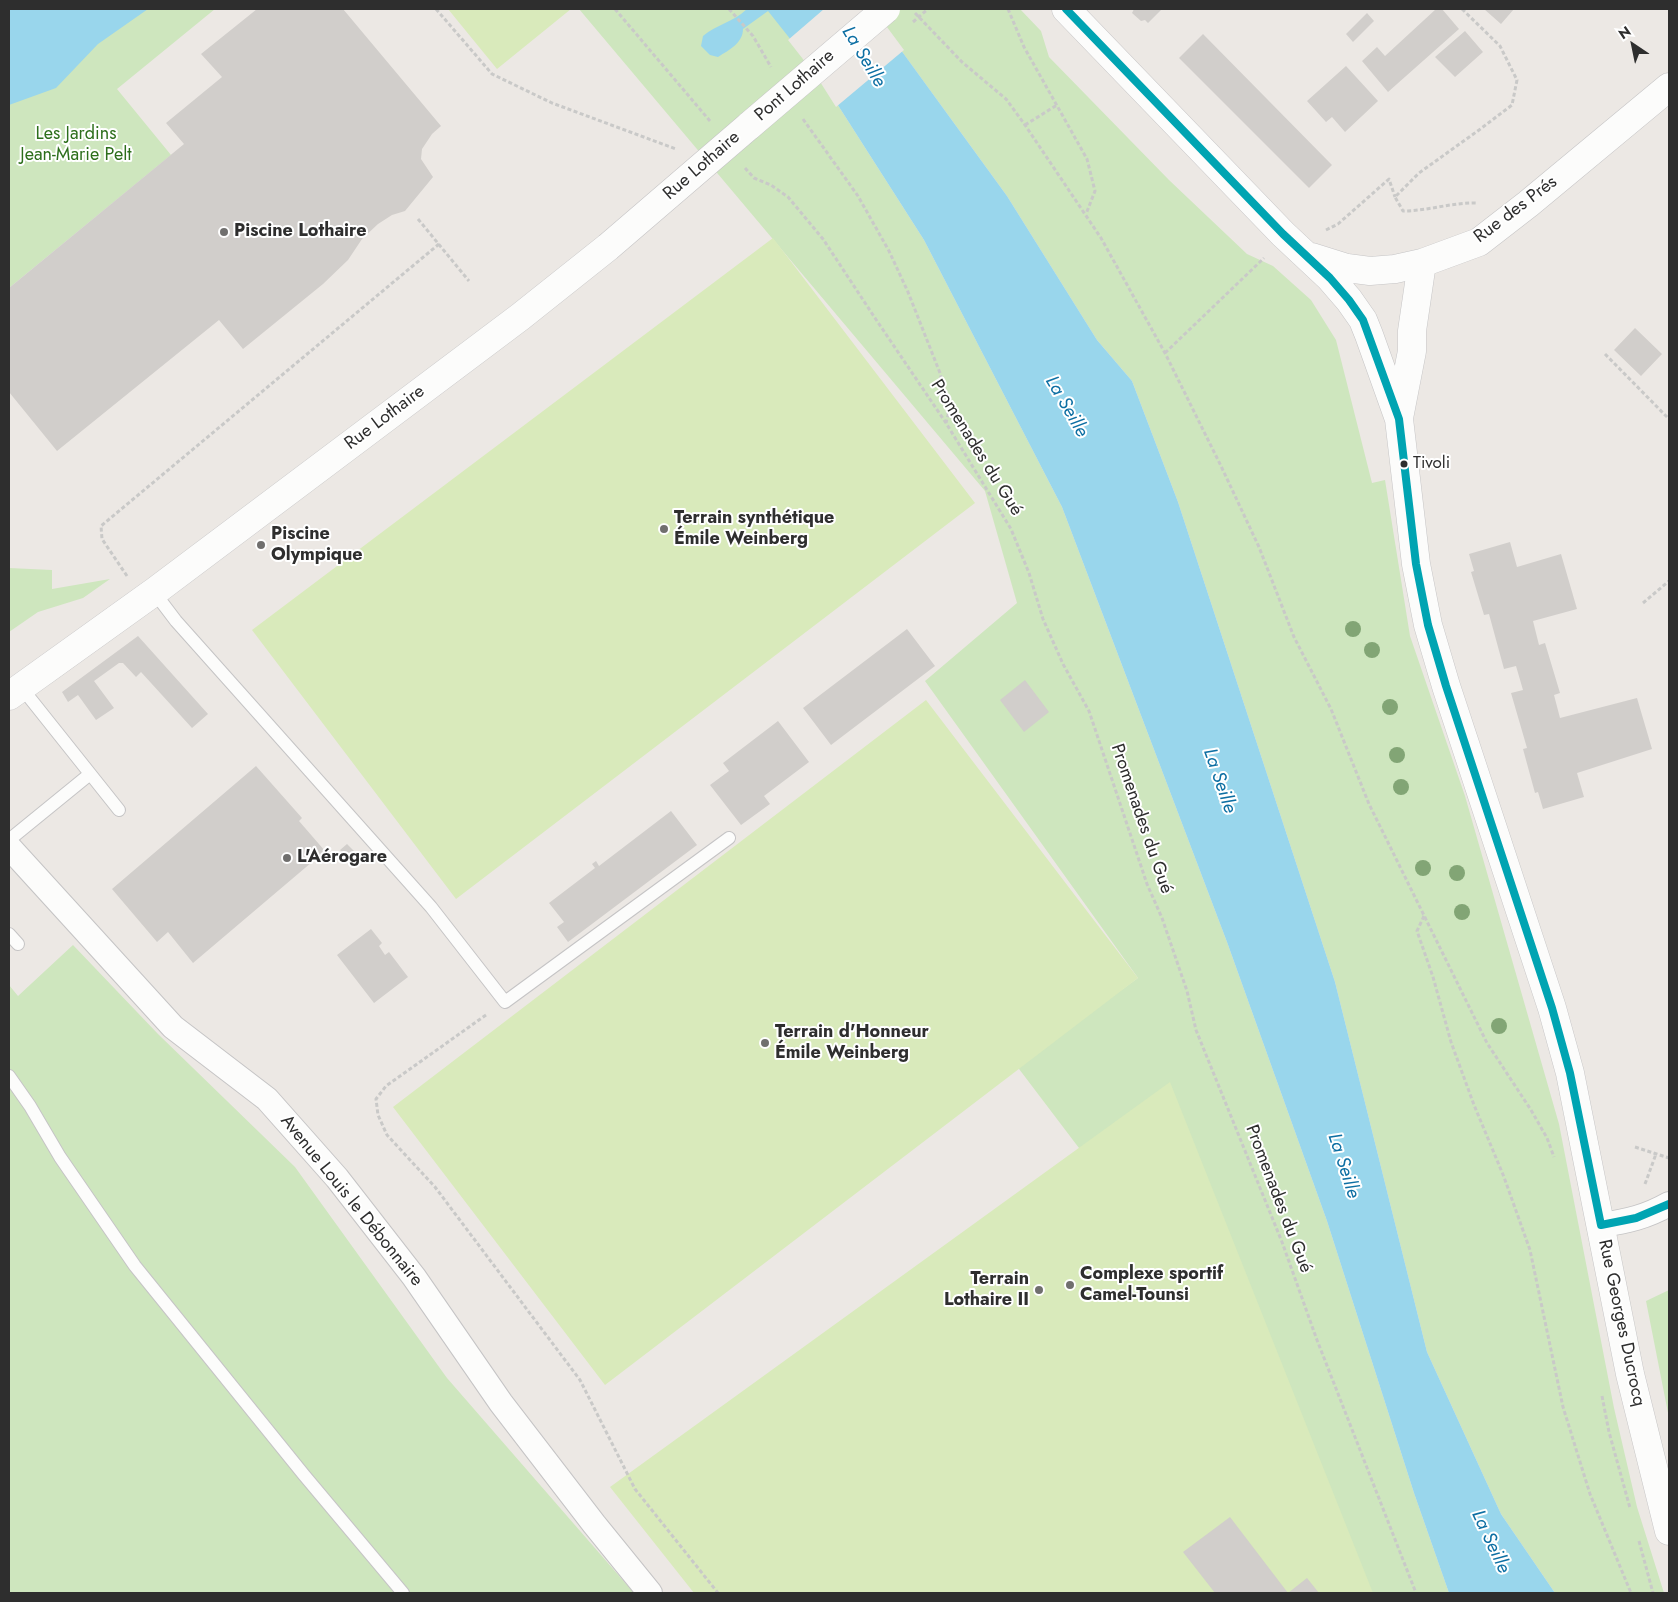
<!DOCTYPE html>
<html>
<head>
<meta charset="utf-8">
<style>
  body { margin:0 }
  #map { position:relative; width:1678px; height:1602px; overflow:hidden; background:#ece8e4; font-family:Jost,sans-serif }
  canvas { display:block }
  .frame { position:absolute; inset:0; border:10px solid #2e2e2e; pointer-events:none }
  .north { position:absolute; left:1608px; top:20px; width:50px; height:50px; -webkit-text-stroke:4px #fff; paint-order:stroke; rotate:326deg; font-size:14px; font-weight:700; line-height:20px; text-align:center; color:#2e2e2e }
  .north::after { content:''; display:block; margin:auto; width:18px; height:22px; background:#2e2e2e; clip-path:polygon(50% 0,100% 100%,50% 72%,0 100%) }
</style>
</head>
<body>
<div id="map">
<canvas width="1678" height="1602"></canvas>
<div class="frame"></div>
<div class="north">N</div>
</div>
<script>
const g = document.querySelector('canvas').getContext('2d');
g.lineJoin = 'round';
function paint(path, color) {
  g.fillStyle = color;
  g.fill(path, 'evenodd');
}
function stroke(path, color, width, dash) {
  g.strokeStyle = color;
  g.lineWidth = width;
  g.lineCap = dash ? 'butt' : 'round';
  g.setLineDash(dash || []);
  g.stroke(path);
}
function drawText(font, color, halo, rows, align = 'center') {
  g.font = font + ' Jost,sans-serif';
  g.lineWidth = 4;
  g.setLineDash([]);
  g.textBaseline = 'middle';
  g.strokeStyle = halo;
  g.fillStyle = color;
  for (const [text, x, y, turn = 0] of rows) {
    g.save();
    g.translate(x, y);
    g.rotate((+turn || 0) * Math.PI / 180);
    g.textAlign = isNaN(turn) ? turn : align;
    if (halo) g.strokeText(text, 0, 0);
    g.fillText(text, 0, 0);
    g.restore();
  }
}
paint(new Path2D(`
  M9,9H215L117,89L171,155L9,288Z
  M579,9H782L818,74L924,240L1062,507L1227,942L1327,1221L1414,1493L1449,1593H1346L1258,1384L1016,1065L1138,978L925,681L1017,603L985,491Z
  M871,9H1020L1041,31L1049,57L1169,180L1247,254L1273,266L1311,300L1336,340L1372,483L1385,480L1410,636L1465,796L1559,1124L1614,1408L1637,1507L1664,1593H1555L1501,1514L1427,1352L1335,982L1178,502L1132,381L1097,340L1007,196Z
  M9,568L52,570V589L110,579L83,598L38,612L9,632Z
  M73,945L158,1034L295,1167L447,1378L634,1593H9V985L18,996Z
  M1669,1290V1418L1646,1301Z`), '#cee6be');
paint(new Path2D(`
  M448,9H571L497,69Z
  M773,238L975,503L456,899L252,630Z
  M926,700L1138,978L605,1385L393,1107Z
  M1170,1082L1373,1593H694L610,1487Z`), '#d9eabb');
paint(new Path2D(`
  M9,9H148L98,44L56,88L9,105Z
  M747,9H878L882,24L1007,196L1097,340L1132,381L1178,502L1335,982L1427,1352L1501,1514L1555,1593H1449L1414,1493L1327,1221L1227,942L1062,507L924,240L818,74L768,11L743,29C743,43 729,50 718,57L710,55L701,46L703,36C717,24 732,23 747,9Z`), '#99d6ec');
paint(new Path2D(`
  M824,9H880L884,23L904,50L836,107L817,77L788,40Z`), '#ece8e4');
paint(new Path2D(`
  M257,9H343L441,126L432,134L422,149L421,159L433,177L405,211L392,215L378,224L362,239L348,260L323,284L243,349L219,320L57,451L9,392V288L184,144L166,123L222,77L201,54Z
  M1134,9H1162L1148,23L1145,20L1141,21L1132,13Z
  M1436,9H1442L1459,29L1388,92L1362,61L1377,47L1385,56Z
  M1484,9H1514L1501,24Z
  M1367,13L1374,21L1353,42L1346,34Z
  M1465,31L1483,52L1455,77L1435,57Z
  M1203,34L1332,165L1309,188L1179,58Z
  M1346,66L1378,101L1345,132L1332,117L1326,122L1307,101Z
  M1635,328L1662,354L1641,376L1614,350Z
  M1510,542L1517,567L1561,554L1577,609L1533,621L1539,645L1545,643L1560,693L1554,695L1560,718L1637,698L1652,749L1577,773L1584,797L1543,809L1538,792L1535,793L1523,749L1527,748L1511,693L1523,690L1516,666L1504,669L1489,614L1484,615L1471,572L1474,571L1469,554Z
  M907,629L935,666L831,745L803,708Z
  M138,636L208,714L192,728L141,672L136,677L123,663H119L94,681L114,708L96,720L78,695L68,702L62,692Z
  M1025,680L1049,712L1024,732L1000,700Z
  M778,721L809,762L764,796L770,804L741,825L710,785L729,771L723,763Z
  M256,766L302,818L299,821L325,851L193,963L168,932L157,942L112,889Z
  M671,811L697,845L568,942L557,927L564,922L549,903L595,868L592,864L596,861L599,866Z
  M347,844L359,856L352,863L340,850Z
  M371,929L382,943L379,946L385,955L389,952L408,977L374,1003L337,955Z
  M1230,1517L1288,1593L1307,1578L1319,1593H1215L1183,1552Z`), '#d1cecb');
const lane = new Path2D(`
  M154,592L176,621L431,907L505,1002L729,838
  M21,687L119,810
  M9,840L90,774
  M9,934L18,944
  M9,1076L30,1106L60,1157L135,1266L304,1475L403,1593`);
const street = new Path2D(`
  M9,847L173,1027L267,1099L337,1178L414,1277L501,1403L594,1524L650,1593
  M1601,1225C1628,1221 1646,1217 1669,1204`);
const secondary = new Path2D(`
  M1066,9L1283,234L1330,278L1349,300L1363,320L1369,335L1399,419L1416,564L1428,625L1446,686L1552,1008L1570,1073L1630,1374L1669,1531
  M1312,257L1347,268L1370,271L1395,269L1422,263L1479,242L1528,204L1669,87
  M1399,418L1412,351V331L1422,263
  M9,696L154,592L520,317L608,247L750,125`);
stroke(lane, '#c5c4c5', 14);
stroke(street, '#c5c4c5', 26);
stroke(secondary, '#c5c4c5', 29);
stroke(new Path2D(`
  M436,9L492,74L552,103L676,149
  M615,9L710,121
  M729,9L753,36L771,67
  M1008,9L1024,47L1087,159L1095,191L1086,214
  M1462,9L1500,46L1517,80L1512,105L1479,130L1419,173L1395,197L1403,211C1428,211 1453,202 1478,203
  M915,13L962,62L1006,99L1025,125L1101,238L1165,353L1221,466L1259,547L1294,637L1331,709L1369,804L1487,1043L1531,1110L1547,1138L1554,1157
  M913,22L928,9
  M803,119L858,196L889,251L908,292L940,373L949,411L946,423
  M1025,125L1057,105
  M745,168L754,178L771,185L788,197L823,239L875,318L946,423L1011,529L1029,573L1043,619L1063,664L1089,711L1147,884L1162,918L1187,991L1196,1030L1282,1242L1317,1340L1416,1593
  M418,219L469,281
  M1326,230L1338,224L1389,179L1395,197
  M1165,353L1264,258
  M1605,354L1669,419
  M127,576L102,539L101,526L439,244
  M1643,603L1669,581
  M1424,916L1417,931L1433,977L1451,1042L1474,1105L1504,1177L1530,1250L1563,1407L1590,1494L1631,1593
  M486,1015L386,1086L376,1099L378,1115L387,1135L435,1187L580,1380L635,1489L718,1593
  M1635,1147L1669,1158
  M1645,1184L1656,1154
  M1602,1396L1609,1432L1630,1508
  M1639,1541L1653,1593`), '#c9c9c8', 3, [4, 2.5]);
stroke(lane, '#fcfcfb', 12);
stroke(street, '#fcfcfb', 24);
stroke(secondary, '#fcfcfb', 28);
const secondaryBridge = new Path2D(`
  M750,125L886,9`);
stroke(secondaryBridge, '#c5c4c5', 29, []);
stroke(secondaryBridge, '#fcfcfb', 28);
stroke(new Path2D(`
  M1066,9L1283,234L1330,278L1349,300L1363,320L1399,419L1416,564L1428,625L1446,686L1552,1008L1570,1073L1601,1225
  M1601,1225L1636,1218L1669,1204`), '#00a4b2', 8);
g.fillStyle = '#82a575';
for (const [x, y] of [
  [1353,629],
  [1372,650],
  [1390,707],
  [1397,755],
  [1401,787],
  [1423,868],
  [1457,873],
  [1462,912],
  [1499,1026]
]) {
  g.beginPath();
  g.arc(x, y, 8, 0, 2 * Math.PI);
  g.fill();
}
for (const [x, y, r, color] of [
  [224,232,5,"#706f6e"],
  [1404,464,4.5,"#2e2e2e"],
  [664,529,5,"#706f6e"],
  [261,545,5,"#706f6e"],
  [287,858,5,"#706f6e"],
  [765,1043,5,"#706f6e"],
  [1070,1285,5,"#706f6e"],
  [1039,1290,5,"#706f6e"]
]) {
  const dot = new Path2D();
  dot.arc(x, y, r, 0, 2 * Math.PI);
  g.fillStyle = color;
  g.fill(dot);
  stroke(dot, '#fff', 2);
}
drawText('17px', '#2e2e2e', '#fff', [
  ["Tivoli",1413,464]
], 'left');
drawText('18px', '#2e2e2e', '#fff', [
  ["Pont Lothaire",795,86,-41],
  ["Rue Lothaire",702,166,-41],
  ["Rue des Prés",1516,210,-37],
  ["Rue Lothaire",385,418,-37],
  ["Promenades du Gué",976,448,58],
  ["Promenades du Gué",1141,819,71],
  ["Promenades du Gué",1278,1199,69],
  ["Avenue Louis le Débonnaire",351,1201,51],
  ["Rue Georges Ducrocq",1621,1323,78]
]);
drawText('18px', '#2c6e1b', '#fff', [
  ["Les Jardins",76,135],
  ["Jean-Marie Pelt",76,156]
]);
drawText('bold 18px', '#2e2e2e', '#fff', [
  ["Piscine Lothaire",234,232],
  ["Terrain synthétique",674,519],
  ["Émile Weinberg",674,540],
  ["Piscine",271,535],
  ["Olympique",271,556],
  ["L'Aérogare",297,858],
  ["Terrain d'Honneur",775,1033],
  ["Émile Weinberg",775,1054],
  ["Complexe sportif",1080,1275],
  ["Camel-Tounsi",1080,1296],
  ["Terrain",1029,1280,"right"],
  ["Lothaire II",1029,1301,"right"]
], 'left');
drawText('italic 19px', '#0d6fa3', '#fff', [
  ["La Seille",863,57,59],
  ["La Seille",1066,407,60],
  ["La Seille",1219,781,71],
  ["La Seille",1343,1166,72],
  ["La Seille",1490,1542,65]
]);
</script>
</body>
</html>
